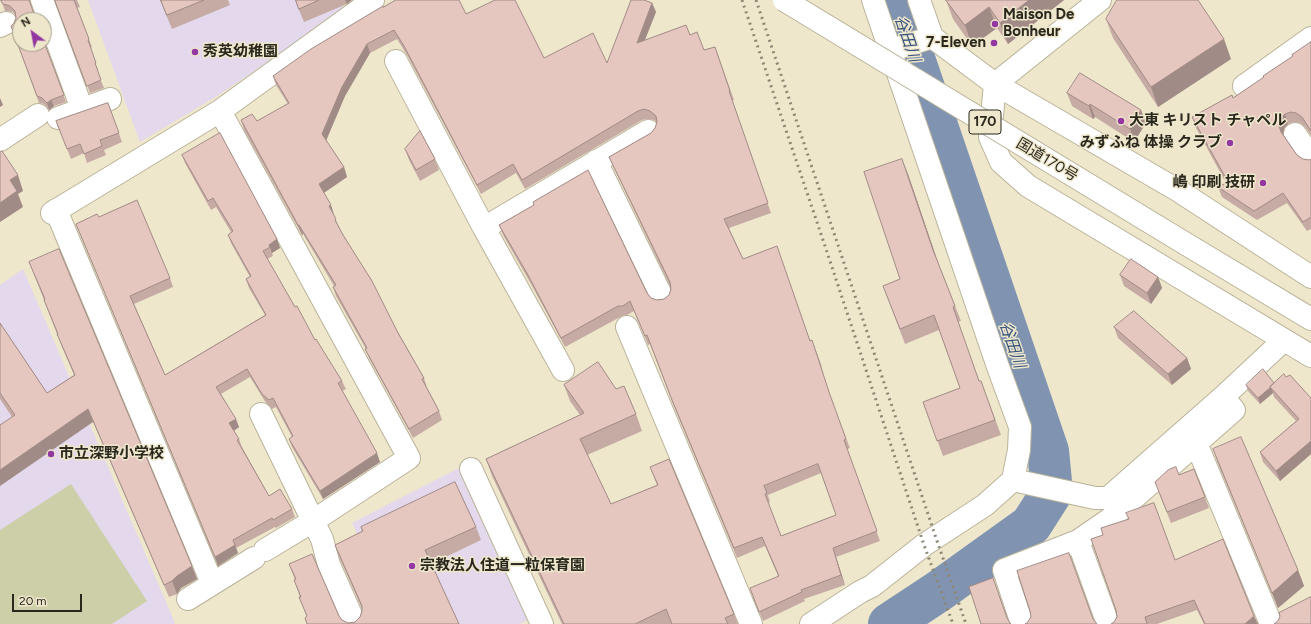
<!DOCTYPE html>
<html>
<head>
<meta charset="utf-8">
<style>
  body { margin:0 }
  #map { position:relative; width:1311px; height:624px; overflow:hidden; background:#eee7cc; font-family:Figtree,sans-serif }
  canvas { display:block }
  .north { position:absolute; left:12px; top:12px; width:40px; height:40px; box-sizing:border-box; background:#eee7cc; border:1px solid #a09a86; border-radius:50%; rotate:328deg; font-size:11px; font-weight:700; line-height:16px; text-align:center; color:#2a271d }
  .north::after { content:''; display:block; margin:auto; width:14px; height:18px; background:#9337a1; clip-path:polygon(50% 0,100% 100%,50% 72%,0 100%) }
  .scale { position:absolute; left:12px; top:594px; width:70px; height:18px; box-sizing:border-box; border:2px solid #2a271d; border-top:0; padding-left:5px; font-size:12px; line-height:14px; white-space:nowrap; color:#2a271d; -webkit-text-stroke:3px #eee7cc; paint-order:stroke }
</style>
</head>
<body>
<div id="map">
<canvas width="1311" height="624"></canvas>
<div class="north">N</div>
<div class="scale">20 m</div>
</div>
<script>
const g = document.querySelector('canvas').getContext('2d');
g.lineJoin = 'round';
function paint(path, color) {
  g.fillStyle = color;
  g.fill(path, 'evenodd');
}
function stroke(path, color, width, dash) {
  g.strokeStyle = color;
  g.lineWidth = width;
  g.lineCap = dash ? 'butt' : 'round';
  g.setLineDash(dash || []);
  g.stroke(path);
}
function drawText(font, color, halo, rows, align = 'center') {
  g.font = font + ' Figtree,"Noto Sans JP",sans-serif';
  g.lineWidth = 3;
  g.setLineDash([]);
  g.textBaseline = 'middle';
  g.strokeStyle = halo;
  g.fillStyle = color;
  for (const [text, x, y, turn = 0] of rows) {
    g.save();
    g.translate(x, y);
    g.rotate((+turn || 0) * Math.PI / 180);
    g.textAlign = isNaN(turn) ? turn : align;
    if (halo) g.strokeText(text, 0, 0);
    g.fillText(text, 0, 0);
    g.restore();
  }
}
paint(new Path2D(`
  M88,0H340L344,10L222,93L140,142Z
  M23,269L175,623L174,624H0V285Z
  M459,468L530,619L519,624H401L352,523Z`), '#e3d8ec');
paint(new Path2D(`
  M71,484L147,601L112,624H0V530Z`), '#cdcfa9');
stroke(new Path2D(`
  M889,624L939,591L1031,525L1052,492L1048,451L894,0`), '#8094b2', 42);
const minor = new Path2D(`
  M42,0L82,109
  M919,0L932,37L995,84L1179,191L1311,277
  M1100,0L995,84L990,137L1001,162L1028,186L1311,356
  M0,26L6,23
  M889,51L932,37
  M396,61L484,228L563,370
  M1244,86L1311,38
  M220,111L409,458L313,521L265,550
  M58,118L110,99
  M1295,134L1311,157
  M0,140L38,115
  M596,161L662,297
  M56,210L212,583
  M52,213L220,111L373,0
  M484,228L648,131
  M627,327L751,624
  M261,414L313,521L322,539L329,565L355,624
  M1196,443L1271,624
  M471,469L542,624
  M1013,480L1095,498H1108L1223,397L1284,340
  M1078,541L1108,624
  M188,599L254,558
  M811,624L860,592L872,586L924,545L985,505L1013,480L1019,450L1020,427L997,364L873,0
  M1022,624L1004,570L1078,541L1110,519L1234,410L1223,397`);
const highway = new Path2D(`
  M1186,244L1311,319`);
stroke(minor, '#bab399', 24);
stroke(highway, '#bab399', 24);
stroke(minor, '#fff', 22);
stroke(highway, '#fff', 22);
stroke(new Path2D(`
  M742,0L824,243L924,545L953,624
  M756,0L936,538L966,624`), '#8d8876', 3, [2, 4]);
const highwayBridge = new Path2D(`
  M784,0L1186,244`);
stroke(highwayBridge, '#bab399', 24, []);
stroke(highwayBridge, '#fff', 22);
paint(new Path2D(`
  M1,0H26L44,42L66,102L54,106L49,110L44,104L39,103L11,26L14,23L16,18V16L13,12L5,11Z
  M55,0H77L80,7L77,8L92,47L90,48L98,70L97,71L104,88L90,93Z
  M160,0H228L230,5L172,29Z
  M295,0H352L347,4L304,22Z
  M946,0H1064L1008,44L997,28L972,46L953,19Z
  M652,3L656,12L645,40L690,35L704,50L715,47L734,100H732L771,213L729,228L743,259L810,341L812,340L822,367H821L831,399L850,448L847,449L880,541L836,557L845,585L804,599L805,601L763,621L753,597L778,576L765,546L737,558L675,409L650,344L648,345L634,311L627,315L622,316L565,347L531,284L503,235L499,225L534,205L533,202L647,293L651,298L657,300L664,299L669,295L671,289L670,286L613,166L609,157L651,133L655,128L657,123L654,120L647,119L642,120L525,189L516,173L481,194L407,55L397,39L370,53L345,96L326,141L344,167L347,177L324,193L339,227L424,378L427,388L439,411L442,420L413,438L369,358L366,349L336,296L333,287L334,286L303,234L302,235L244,130L241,120L257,121L288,104L276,85L273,76L383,7L466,14L544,58L607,63ZM821,473L836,515L781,536L768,503L770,502L768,495Z
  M1106,19L1231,59L1158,107L1113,38Z
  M1311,42V135L1305,127L1300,123L1294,122L1288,124L1284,128L1283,134L1297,155L1303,159L1309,160L1311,159V229L1307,231L1287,203L1257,220L1222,197L1218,187L1226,183L1195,126L1192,117L1233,98L1264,78L1293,56L1292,55Z
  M1067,93L1141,110L1146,123L1134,142L1095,117L1093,119L1072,106Z
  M108,103L122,142L104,150L106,155L87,163L84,153L71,159L56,121Z
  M405,149L435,159L439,170L420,181L409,160Z
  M182,155L277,239L280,248L272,253L273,256L267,259L315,340L342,381L346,389L342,391L380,462L323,499L292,447L289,439L292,437L276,407L272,409L266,403L250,377L221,394L239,427L234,431L239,439L242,447L269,496L292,509L295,517L276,528L275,527L236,548L238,553L218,566L76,224L99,217L170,278L173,287L134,304L165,375L265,315L249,288L246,279L250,277L231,243L228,235L231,232L216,207L211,210L185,163Z
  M908,174L936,257L961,321L958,322L979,381H981L1001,435L943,456L923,402L960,388L939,330L905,344L883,286L900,279Z
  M29,262L197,579L181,588L177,594L169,597L93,422L12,417L0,399V323L47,393L74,375L62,347L57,334L44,300Z
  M1120,275L1158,277L1162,288L1151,304L1124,286Z
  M1114,327L1187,358L1191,369L1172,385L1118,338Z
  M1286,377L1311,398V454L1280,481L1263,462L1260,452L1296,421L1274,397L1273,393L1260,404L1248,391L1246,385L1274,383Z
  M564,385L616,389L636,414L642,431L587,455L611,504L657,485L650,467L734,614L738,624H562L492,476L486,459L580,415L570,401Z
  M1213,449L1298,570L1304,586L1278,608L1218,464Z
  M1179,475L1205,497L1209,508L1171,523L1159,493Z
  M361,527H476L481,540L431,564L459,624H307L305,618L307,617L299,597H300L294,580H295L289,564L342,620L348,623L355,622L360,617L362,611V609L340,559L335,545L362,531Z
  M1175,560L1254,616L1257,624H1261H1204L1197,610L1157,624H1111L1114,622L1117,617L1116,610Z`), '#c6aba4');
paint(new Path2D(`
  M345,0H352L347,4Z
  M1029,0H1064L1008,44L1000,23Z
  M652,3L656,12L640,52L637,43Z
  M989,7L997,28L972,46L965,25Z
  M1224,39L1231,59L1158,107L1151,87Z
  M367,44L370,53L345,96L325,143L322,134L342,87Z
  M0,98L3,105L0,107Z
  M51,100L54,106L49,110L47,103Z
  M1090,104L1095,117L1093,119L1089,106Z
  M1141,110L1146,123L1134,142L1130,129Z
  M1285,114L1288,124L1284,128L1283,135L1279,126L1280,119Z
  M902,159L908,174L939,265L933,250Z
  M344,167L347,177L322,194L319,184Z
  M18,175L23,191L18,194L23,207L0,222V203L10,180Z
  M331,205L334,214L329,206Z
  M298,225H299L303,234L302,235Z
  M277,239L280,248L272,253L269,245Z
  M1158,277L1162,288L1151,304L1147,293Z
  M1187,358L1191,369L1172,385L1168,374Z
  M1271,387L1273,393L1260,404L1258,398Z
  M88,409L93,422L0,486V470Z
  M236,419L239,427L232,432L229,423Z
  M1311,441V454L1280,481L1276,471Z
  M377,453L380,462L323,499L320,491Z
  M235,545L238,553L218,566L215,557Z
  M833,548L836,557L845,585L841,575Z
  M192,566L197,579L181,588L177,594L172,581L177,576Z
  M1298,570L1304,586L1278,608L1272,593Z
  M1254,616L1258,624H1245Z`), '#a18b86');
const building = new Path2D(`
  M1,0H29L36,20H20V44H44V42L64,95L51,100L47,103L42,98L37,96L11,26L14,23L16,18L15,11L10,6L3,4Z
  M55,0H75H74L89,39L88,40L96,63H95L101,80L87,86Z
  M161,0H204L167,15Z
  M296,0H319L299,9Z
  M396,0H459L466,14L495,0H515L544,58L593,33L607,63L631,0H644L652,3L637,43L686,25L690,35L697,32L704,50L715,47L730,91H729L768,203L724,219L743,259L777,246L810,341L812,340L818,358L829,392L846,439L844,440L877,531L833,548L841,575L801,590L802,592L759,612L750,588L779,576L762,537L734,548L672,400L647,335L645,336L630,301L623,306H618L561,338L528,275L499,225L534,205L533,202L588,170L647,293L651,298L657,300L664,299L669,295L671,289L670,282L609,157L651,133L655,128L657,122L656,116L650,111L644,109L638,111L522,180L513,164L477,185L404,46L394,30L367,44L342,87L322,134L344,167L319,184L331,205L329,206L336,219L335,220L343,235L372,281L398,333L424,378L422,379L439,411L409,429L365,349L367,348L333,287L336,285L299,225H298L241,120L252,114L257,121L289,103L273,76L311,49L383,6V7ZM818,464L836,515L781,536L765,494L767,493L764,486Z
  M946,0H1029L1000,23L989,7L965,25Z
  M1117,0H1198L1224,39L1151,87L1106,19Z
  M1311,42V131L1302,117L1296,113L1291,112L1285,114L1280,119L1279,126L1281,132L1297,155L1303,159L1309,160L1311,159V217L1303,222L1283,193L1254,211L1218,187L1228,182L1192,117L1232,95L1233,98L1264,77L1263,76L1293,56L1292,55Z
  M1080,73L1141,110L1130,129L1090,104L1089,106L1067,93Z
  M108,103L119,133L100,140L102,146L84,154L80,144L67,149L56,121Z
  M420,131L435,159L416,170L405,149Z
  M220,133L277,239L269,245L270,247L263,251L295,307L297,306L315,340L316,339L342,381L338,383L377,453L320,491L289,439L293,436L273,398L269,400L262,394L247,369L216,387L236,419L229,423L239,439L237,440L269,496L280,489L292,509L273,520L272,518L233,540L235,545L215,557L76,224L97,214L99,217L137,200L170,278L130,296L165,375L266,315L246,279L251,276L228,235L233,231L213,198L208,201L182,155Z
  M2,151L18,175L10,180L17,191L0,203V153Z
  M902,159L933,250L955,306L953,307L979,381H981L995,420L937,441L923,402L960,388L934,315L900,329L883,286L900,279L864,172Z
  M59,249L192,566L177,576L172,581L164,585L88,409L0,470V425L15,415L0,393V323L47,393L75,375L57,334H58L44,300L45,299L29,262Z
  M1131,259L1158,277L1147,293L1120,275Z
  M1134,311L1187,358L1168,374L1114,327Z
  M598,362L616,389L624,386L636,414L580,439L611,504L658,485L650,467L669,459L734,614L725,618L728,624H672L666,609L635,624H564L486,459L584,413L564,385Z
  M1263,369L1274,383L1270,387H1271L1258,398L1246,385Z
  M1284,374L1286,377L1290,375L1311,398V441L1276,471L1260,452L1299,419L1270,387Z
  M1241,437L1298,570L1272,593L1213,449Z
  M1176,467L1179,475L1194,469L1205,497L1167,512L1155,482L1168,470Z
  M455,482L476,527L425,550L459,624H307L305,618L307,616L299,597H301L294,580L296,579L289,564L312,554L339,616L342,620L348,623L355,622L360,617L362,611V606L335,545L363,531L361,527Z
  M1154,503L1175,560L1223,539L1254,616L1245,624H1205L1194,600L1145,617L1147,624H1111L1114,622L1117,617L1116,610L1091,539L1103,535L1101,528L1129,519L1126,513Z
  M1069,553L1093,619L1097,624H1025L1027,623L1031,617L1030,611L1017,571Z
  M993,578L1007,618L1010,623L1011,624H981L969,587Z
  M1311,597V624H1274L1278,621L1280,616L1279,613Z`);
paint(building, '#e6c7bf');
stroke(building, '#a18b86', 1);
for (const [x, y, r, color] of [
  [995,24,4,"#9337a1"],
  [994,43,4,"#9337a1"],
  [195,52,4,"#9337a1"],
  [1121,121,4,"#9337a1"],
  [1230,143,4,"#9337a1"],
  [1263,183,4,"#9337a1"],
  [51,454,4,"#9337a1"],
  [412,566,4,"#9337a1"]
]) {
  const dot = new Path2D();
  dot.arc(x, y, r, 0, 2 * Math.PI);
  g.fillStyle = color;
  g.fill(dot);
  stroke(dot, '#eee7cc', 1.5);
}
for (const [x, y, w] of [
  [985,122,32]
]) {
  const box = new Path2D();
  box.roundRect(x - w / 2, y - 12, w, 24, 3);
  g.fillStyle = '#eee7cc';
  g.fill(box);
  stroke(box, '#2a271d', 1);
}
drawText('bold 14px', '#2a271d', null, [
  ["170",985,122]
]);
drawText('bold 15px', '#2a271d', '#eee7cc', [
  ["Maison De",1003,15],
  ["Bonheur",1003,32],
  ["7-Eleven",986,43,"right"],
  ["秀英幼稚園",203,52],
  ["大東 キリスト チャペル",1129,121],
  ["みずふね 体操 クラブ",1222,143,"right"],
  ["嶋 印刷 技研",1255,183,"right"],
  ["市立深野小学校",59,454],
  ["宗教法人住道一粒保育園",420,566]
], 'left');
drawText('15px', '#2a271d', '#eee7cc', [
  ["国道170号",1047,160,31]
]);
drawText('italic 16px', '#34527d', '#eee7cc', [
  ["谷田川",907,39,71],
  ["谷田川",1012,345,71]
]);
</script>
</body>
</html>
